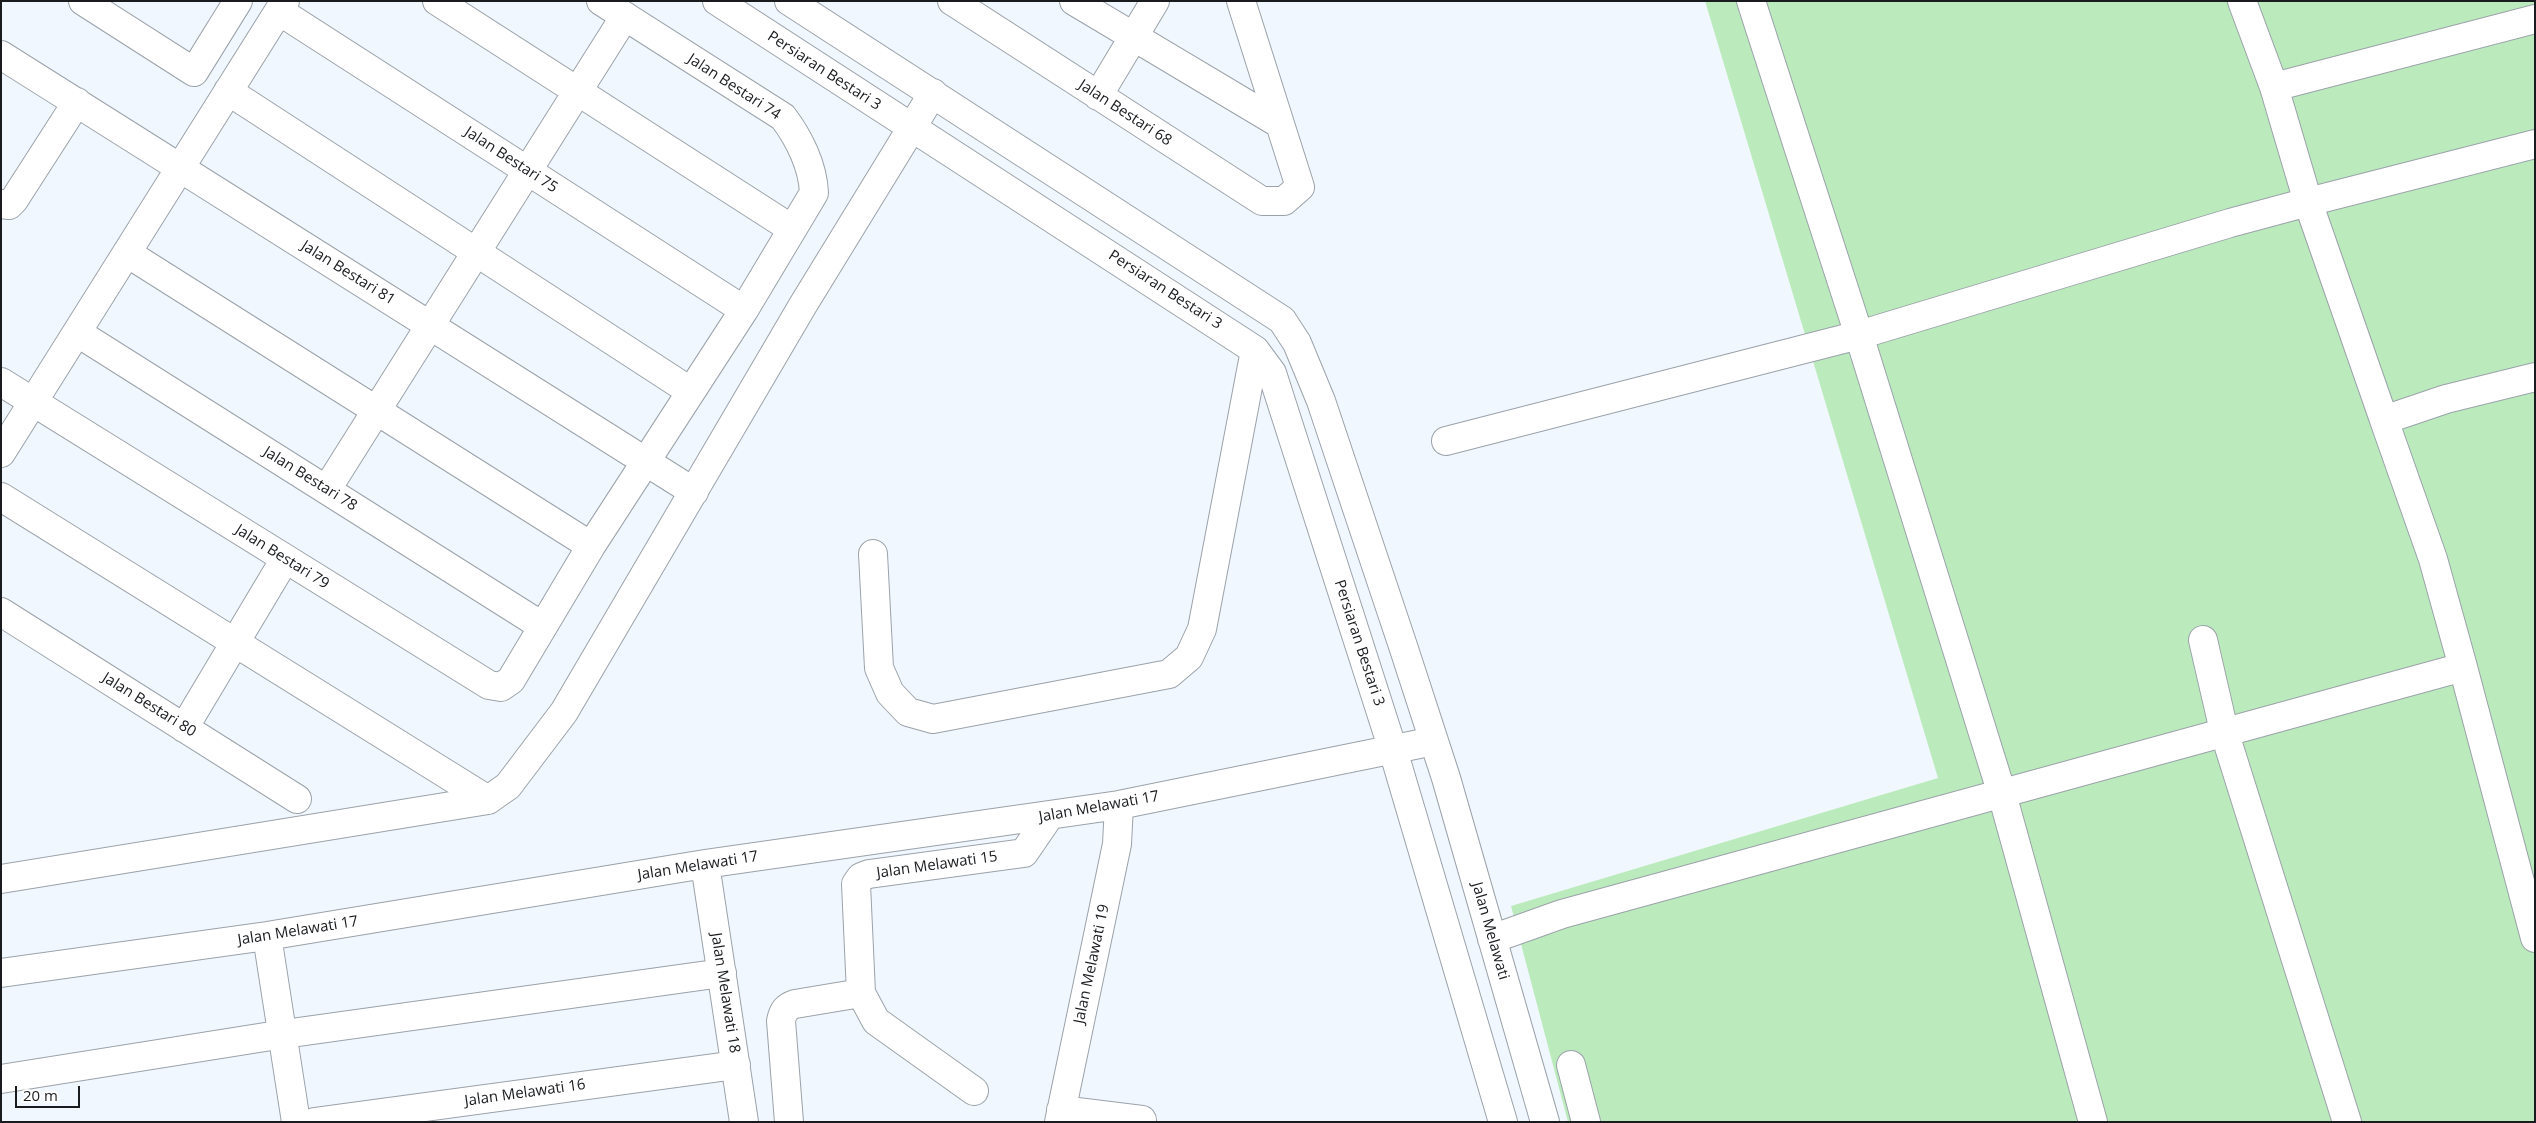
<!DOCTYPE html>
<html>
<head>
<meta charset="utf-8">
<style>
  body { margin:0 }
  #map { position:relative; width:2536px; height:1123px; overflow:hidden; background:#f1f7fe; font-family:"Open Sans",sans-serif }
  canvas { display:block }
  .frame { position:absolute; inset:0; border:2px solid #191b1e; pointer-events:none }
  .scale { position:absolute; left:15px; top:1086px; width:65px; height:22px; box-sizing:border-box; border:2px solid #191b1e; border-top:0; padding-left:6px; font-size:15px; line-height:18px; white-space:nowrap; color:#191b1e; -webkit-text-stroke:4px #fff; paint-order:stroke }
</style>
</head>
<body>
<div id="map">
<canvas width="2536" height="1123"></canvas>
<div class="frame"></div>
<div class="scale">20 m</div>
</div>
<script>
const g = document.querySelector('canvas').getContext('2d');
g.lineJoin = 'round';
function paint(path, color) {
  g.fillStyle = color;
  g.fill(path, 'evenodd');
}
function stroke(path, color, width, dash) {
  g.strokeStyle = color;
  g.lineWidth = width;
  g.lineCap = dash ? 'butt' : 'round';
  g.setLineDash(dash || []);
  g.stroke(path);
}
function drawText(font, color, halo, rows, align = 'center') {
  g.font = font + ' "Open Sans",sans-serif';
  g.lineWidth = 4.5;
  g.setLineDash([]);
  g.textBaseline = 'middle';
  g.strokeStyle = halo;
  g.fillStyle = color;
  for (const [text, x, y, turn = 0] of rows) {
    g.save();
    g.translate(x, y);
    g.rotate((+turn || 0) * Math.PI / 180);
    g.textAlign = isNaN(turn) ? turn : align;
    if (halo) g.strokeText(text, 0, 0);
    g.fillText(text, 0, 0);
    g.restore();
  }
}
paint(new Path2D(`
  M1705,1H2535V1122H1568L1511,906L1938,778Z`), '#bbebbc');
const minor = new Path2D(`
  M83,1L194,72L238,1
  M437,1L792,229
  M717,1L1255,350L1272,373L1393,750L1503,1122
  M789,1L1282,320L1297,343L1321,401L1404,649L1446,778L1545,1122
  M952,1L1262,201H1284L1300,187L1241,1
  M1074,1L1280,124
  M1751,1L1859,335L2002,794L2093,1122
  M279,11L744,310
  M1,55L694,492
  M2274,87L2535,19
  M228,91L690,391
  M1098,96L1155,1
  M1,204L9,205L14,200L77,102
  M127,253L591,546
  M78,333L542,626
  M1,382L489,685L501,687L511,680L591,546L744,310L814,193C813,166 799,138 783,117L601,1
  M2384,420L2308,202L2535,144
  M1446,441L1859,335L2230,223L2308,202L2274,87L2242,1
  M1,453L285,1
  M327,489L625,16
  M1,497L488,800
  M873,554L879,668L890,693L908,712L933,719L1169,674L1189,657L1202,629L1255,350
  M1,612L297,799
  M2203,640L2224,731L2347,1122
  M2463,667L2535,938
  M184,728L285,559
  M705,864L744,1122
  M1,879L488,800L508,786L564,712L803,305L933,93
  M267,936L296,1122
  M1492,939L1562,914L2463,667L2433,559L2384,420L2446,399L2535,377
  M1,973L267,936L705,864L1119,805L1434,741
  M1571,1065L1586,1122
  M1,1079L284,1034L722,973
  M974,1091L876,1021L861,993L856,884L861,877L869,874L1024,853L1050,815
  M1061,1110L1142,1120
  M314,1122L736,1065
  M789,1122L781,1021C783,1011 786,1007 795,1004L861,993
  M1059,1122L1117,844L1119,805`);
stroke(minor, '#9ba2aa', 30);
stroke(minor, '#fff', 28);
drawText('15px', '#191b1e', '#fff', [
  ["Persiaran Bestari 3",824,71,33],
  ["Jalan Bestari 74",734,87,33],
  ["Jalan Bestari 68",1125,113,33],
  ["Jalan Bestari 75",511,160,33],
  ["Jalan Bestari 81",348,273,32],
  ["Persiaran Bestari 3",1165,290,33],
  ["Jalan Bestari 78",310,479,32],
  ["Jalan Bestari 79",282,557,32],
  ["Persiaran Bestari 3",1359,643,72],
  ["Jalan Bestari 80",149,705,32],
  ["Jalan Melawati 17",1099,807,-10],
  ["Jalan Melawati 15",937,865,-8],
  ["Jalan Melawati 17",698,866,-9],
  ["Jalan Melawati 17",298,931,-9],
  ["Jalan Melawati",1490,931,74],
  ["Jalan Melawati 19",1092,964,-78],
  ["Jalan Melawati 18",725,993,81],
  ["Jalan Melawati 16",525,1093,-8]
]);
</script>
</body>
</html>
